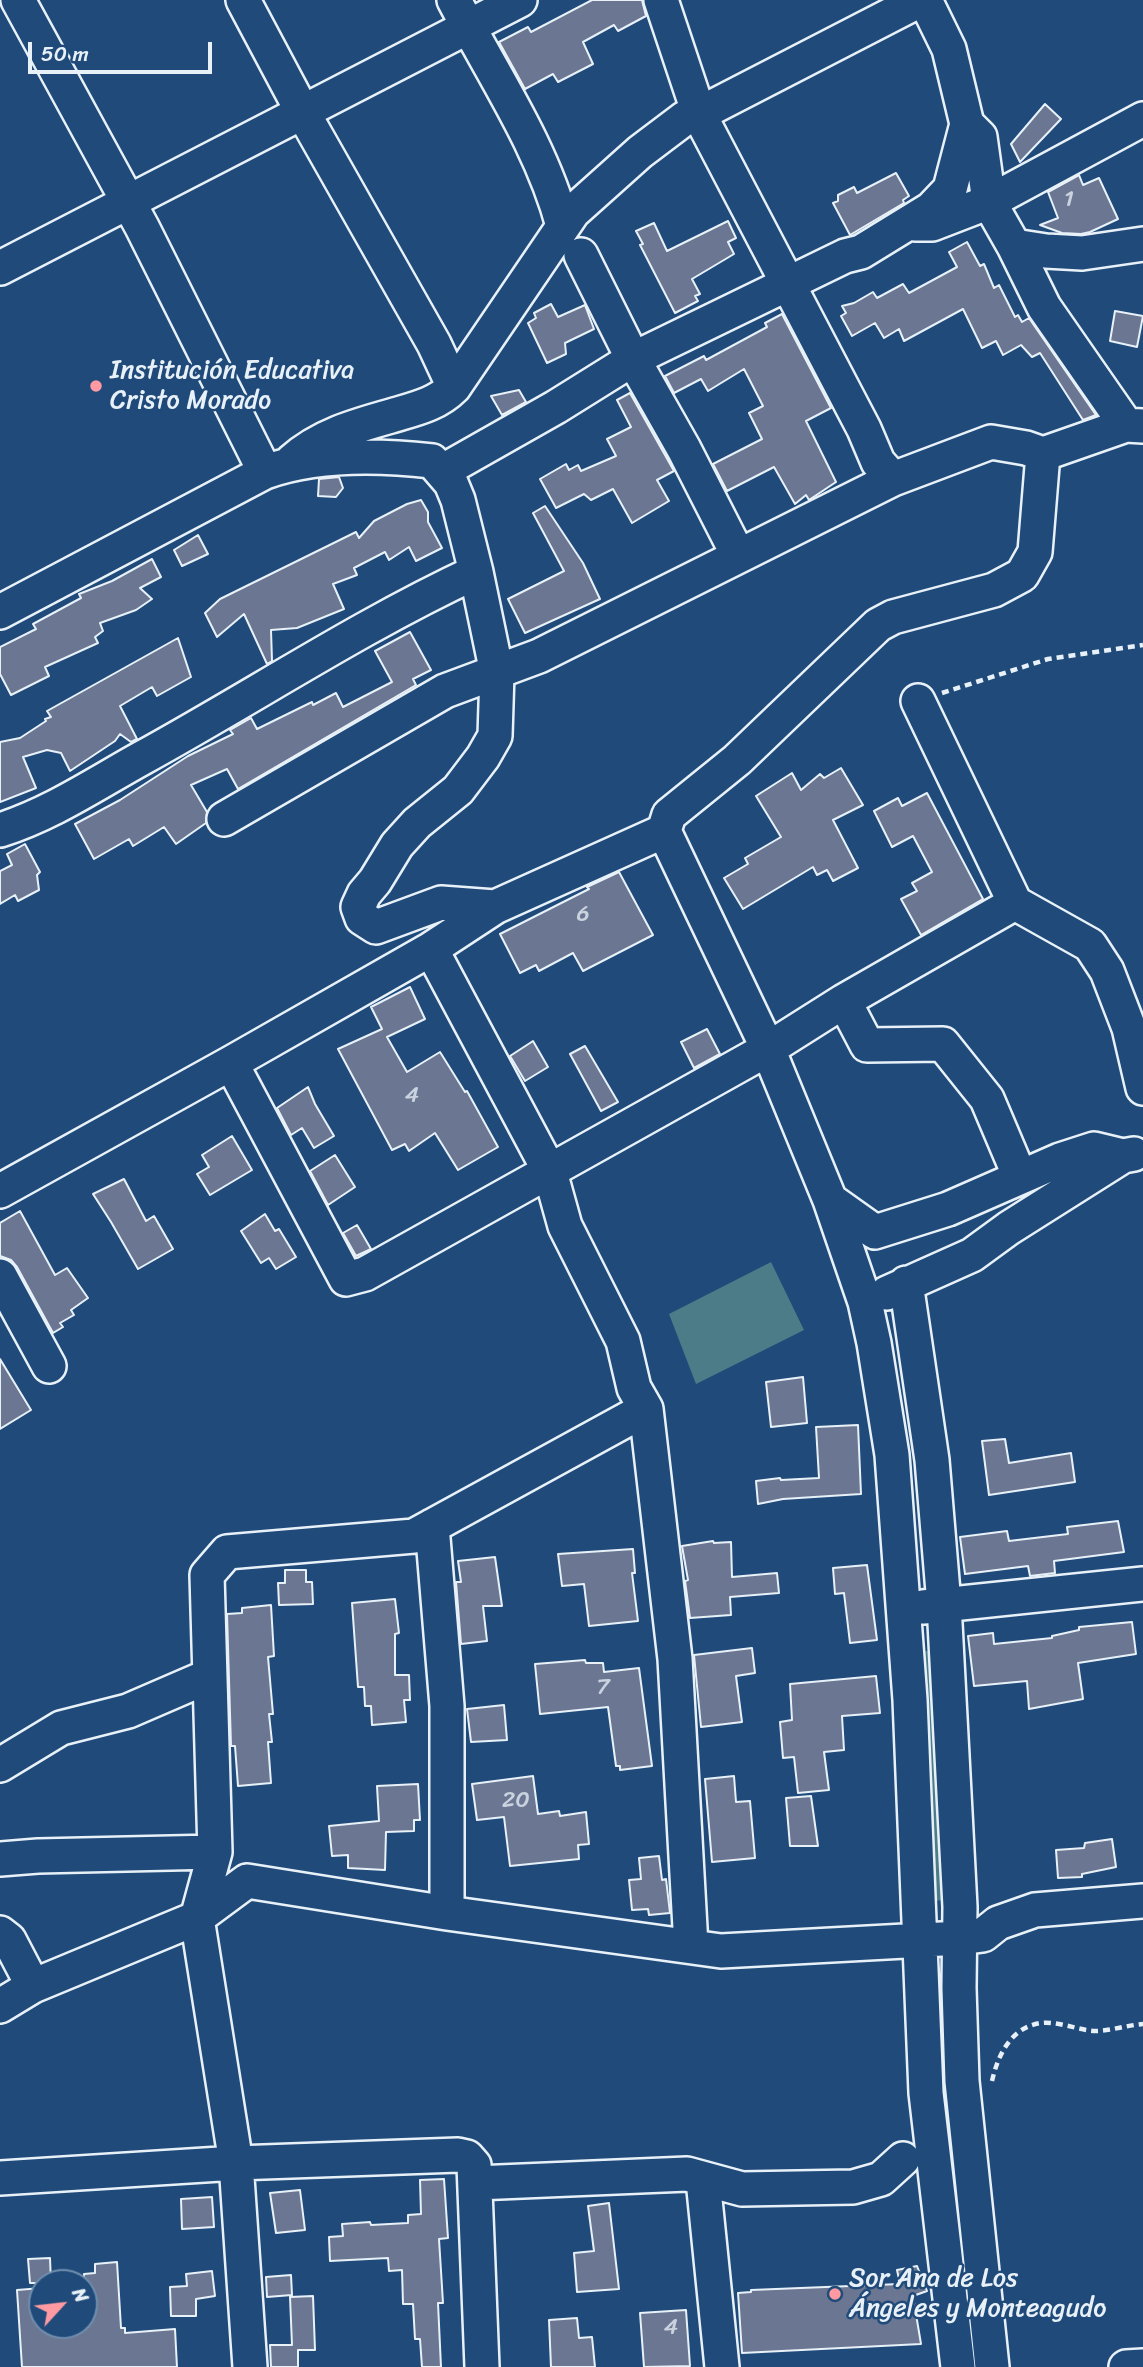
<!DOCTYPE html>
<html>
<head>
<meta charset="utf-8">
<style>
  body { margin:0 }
  #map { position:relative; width:1143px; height:2367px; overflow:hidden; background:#1f4a7a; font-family:Sriracha,sans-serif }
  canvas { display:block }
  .north { position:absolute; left:28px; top:2269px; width:70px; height:70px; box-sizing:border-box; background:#1f4a7a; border:2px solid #6f8dac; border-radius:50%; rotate:63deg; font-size:19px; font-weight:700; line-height:28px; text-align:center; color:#e8f1f8 }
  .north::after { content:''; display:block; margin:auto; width:24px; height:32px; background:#ff9aa2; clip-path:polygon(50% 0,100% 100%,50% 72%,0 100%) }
  .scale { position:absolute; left:28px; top:42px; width:184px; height:32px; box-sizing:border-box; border:4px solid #e8f1f8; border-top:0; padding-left:9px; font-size:21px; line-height:24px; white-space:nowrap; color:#e8f1f8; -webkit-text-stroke:5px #1f4a7a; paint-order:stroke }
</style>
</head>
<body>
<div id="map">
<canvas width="1143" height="2367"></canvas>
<div class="north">N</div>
<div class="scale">50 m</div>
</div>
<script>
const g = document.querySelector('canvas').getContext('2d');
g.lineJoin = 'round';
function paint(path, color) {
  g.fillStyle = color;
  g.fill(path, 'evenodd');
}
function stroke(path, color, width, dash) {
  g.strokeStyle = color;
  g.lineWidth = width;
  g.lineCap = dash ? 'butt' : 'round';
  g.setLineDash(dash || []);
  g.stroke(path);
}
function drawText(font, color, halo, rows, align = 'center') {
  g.font = font + ' Sriracha,sans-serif';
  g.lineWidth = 5;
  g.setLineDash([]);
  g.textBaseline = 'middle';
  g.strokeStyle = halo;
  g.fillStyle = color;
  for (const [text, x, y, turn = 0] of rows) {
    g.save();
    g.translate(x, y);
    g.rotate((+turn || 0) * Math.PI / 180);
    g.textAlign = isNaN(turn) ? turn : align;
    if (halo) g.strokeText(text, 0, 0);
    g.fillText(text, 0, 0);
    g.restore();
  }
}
paint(new Path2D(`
  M771,1262L804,1330L696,1384L669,1314Z
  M918,1651H937L949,1900L929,1901Z
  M931,1978H948L980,2346L967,2348Z`), '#4b7c88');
const building = new Path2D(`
  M592,0H642L646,16L618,31L614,25L583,42L593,64L558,82L553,74L525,89L499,42L528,27L531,32Z
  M1045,104L1061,119L1020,162L1011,144Z
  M896,173L909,196L903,200L904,203L850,235L833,203L838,201V195L854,187L857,193Z
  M1079,175L1083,185L1099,178L1118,219L1090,232L1081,234L1062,233L1040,225L1058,218L1048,192Z
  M728,221L736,238L728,242L734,254L692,279L700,294L695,296L698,301L675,313L640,245L643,244L636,231L654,223L667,251Z
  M967,242L980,266L984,264L994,288L999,285L1015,317L1018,315L1022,322L1029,318L1096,415L1083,420L1040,353L1032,357L1021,345L1003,355L996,341L982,348L963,309L904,341L899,329L884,338L875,323L852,336L841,316L846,313L842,306L854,303L873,292L877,298L903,284L909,293L957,267L949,252Z
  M551,304L558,317L585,305L594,329L565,343L566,354L547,363L528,323L536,318L534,313Z
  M1115,311L1143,316L1137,347L1110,341Z
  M782,314L831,408L806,421L836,482L809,500L806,495L795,504L774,467L727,491L713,464L762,439L749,413L763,406L744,369L708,391L701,379L674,393L665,376L704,356L706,360L767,327L765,323Z
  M519,390L526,402L502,415L491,396Z
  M630,393L674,471L657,480L669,501L632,523L613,489L591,500L584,494L556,508L540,479L566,464L569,470L578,465L581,471L616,456L607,439L631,427L617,400Z
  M339,477L343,488L336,497L318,496L319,479Z
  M421,500L428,512V522L442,548L416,561L409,547L389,560L385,552L354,568L357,575L333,584L344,609L297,628L271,630L272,661L267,664L244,614L217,637L205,613L220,599L356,532L359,538L374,521L407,504Z
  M545,506L583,563L600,599L525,633L508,599L564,571L533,513Z
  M198,535L208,554L182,566L174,550Z
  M152,559L161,577L140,588L152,599L136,610L100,623L103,631L95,637L98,643L45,667L49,676L11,695L0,674V647L36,629L33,624L81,598L79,594L112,581Z
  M410,632L431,670L413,679L416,685L238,789L227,769L191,785L207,812L206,823L176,844L164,827L133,846L129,839L94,859L75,824L120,800L188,756L233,734L230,730L251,718L257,729L312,702L313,705L336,693L343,707L392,682L375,651Z
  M178,638L191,677L157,696L152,687L120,706L137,739L131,742L120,734L115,741L70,771L61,753L47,750L23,757L36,788L0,802V742L20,738L46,721L45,719L51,717L47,711Z
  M841,768L863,805L833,820L858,868L833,881L827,870L817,875L813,867L743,909L724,878L748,864L745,858L781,837L756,796L792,773L801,790L820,774L824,778Z
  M927,793L983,899L921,935L901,899L917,891L912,883L932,872L913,836L892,847L874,811L898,798L902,806Z
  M25,844L40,872L37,875L39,890L18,901L15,895L0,904V871L12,865L7,854Z
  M619,872L653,935L583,971L573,953L539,971L536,965L520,973L500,934L589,889L587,887Z
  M410,987L425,1019L387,1037L407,1072L440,1052L465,1092L467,1091L498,1147L458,1170L435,1133L409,1151L405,1144L392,1150L338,1049L382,1029L371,1007Z
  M707,1029L720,1054L694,1068L681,1042Z
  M533,1041L548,1067L525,1081L510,1056Z
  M585,1046L618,1102L601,1111L570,1054Z
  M308,1087L315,1104L334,1136L314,1148L302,1128L291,1135L277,1108Z
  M232,1136L252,1170L210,1195L197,1174L209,1167L202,1155Z
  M335,1155L355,1187L328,1205L310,1171Z
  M124,1179L146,1221L154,1216L173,1249L138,1269L111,1222L93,1194Z
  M20,1211L55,1275L67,1268L88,1298L71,1310L74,1315L60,1323L63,1327L53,1333L17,1267L11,1260L0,1256V1223Z
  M265,1214L275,1231L279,1229L296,1257L276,1269L269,1258L261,1263L241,1231Z
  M357,1225L371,1249L356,1256L343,1233Z
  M0,1359L31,1410L0,1429Z
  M803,1377L807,1423L771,1427L766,1382Z
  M858,1425L861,1494L783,1499L758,1504L756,1481L780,1478L781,1480L819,1478L816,1427Z
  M1005,1439L1009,1463L1071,1453L1075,1482L989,1495L982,1441Z
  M1118,1521L1124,1552L1054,1561L1055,1573L1030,1576L1028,1566L965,1574L960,1537L1007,1531L1009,1541L1068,1534L1067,1527Z
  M713,1541L714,1543L731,1542L732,1577L777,1573L779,1593L730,1597L731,1615L690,1618L685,1581L688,1580L682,1546Z
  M633,1549L635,1573H632L638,1621L589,1626L584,1584L562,1586L558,1554Z
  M495,1557L502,1606H483L487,1641L461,1644L456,1582H461L458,1561Z
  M867,1565L877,1640L850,1643L844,1593L835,1594L833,1568Z
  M285,1570H306V1582H312L313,1604L279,1605L278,1583H285Z
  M395,1599L399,1633L395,1634V1675H409L410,1700H404L406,1722L372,1725L371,1706H365L364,1687H358L352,1603Z
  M271,1605L274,1656L268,1657L273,1714H269L272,1742H268L271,1783L238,1786L235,1746H231L227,1614L242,1613V1608Z
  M1132,1622L1136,1654L1078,1663L1083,1699L1029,1709L1027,1681L974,1686L968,1636L993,1633L994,1644L1052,1638V1636L1079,1630V1627Z
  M752,1648L755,1673L736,1676L742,1722L701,1727L694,1655Z
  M585,1660L586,1663H603L604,1672L639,1668L652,1766L620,1770V1766H616L608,1707L540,1714L535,1664Z
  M876,1676L880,1713L842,1716L844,1750L824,1752L829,1790L798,1793L794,1757L783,1758L780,1722L792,1720L790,1684Z
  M504,1705L507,1740L471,1742L467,1709Z
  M533,1776L538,1814L559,1811L560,1816L586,1812L589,1844L578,1845L579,1859L510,1866L504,1817L477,1820L472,1784Z
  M734,1776L736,1802L750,1801L755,1858L712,1862L705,1779Z
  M418,1784L420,1820H414V1831L386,1832L385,1870L348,1868V1855L332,1856L329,1826L379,1821L377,1786Z
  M811,1796L818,1846H790L786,1798Z
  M1112,1839L1116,1867L1082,1874V1877L1058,1878L1056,1850L1084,1848L1085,1843Z
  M659,1856L662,1880L666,1879L670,1913L649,1915L648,1909L632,1910L629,1880L641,1879L639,1858Z
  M444,2179L448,2238L439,2239L443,2303H438L441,2367H422L420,2339H415L413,2304H403L402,2270L389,2271L388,2258L330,2261L329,2237L343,2236L342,2224L370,2222L371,2225L408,2223V2215L421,2214L420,2180Z
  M300,2190L305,2230L276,2233L270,2193Z
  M212,2197L214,2227L182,2229L181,2199Z
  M609,2203L619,2289L577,2292L574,2253L594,2251L588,2206Z
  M50,2258L51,2283H30L28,2259Z
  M117,2262L121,2328H125V2333L175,2329L177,2367H22L17,2290L42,2288V2325H84V2274L95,2273V2264Z
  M917,2266L927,2291L913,2296L921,2344L742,2353L738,2293L751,2292V2290L900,2284L897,2270Z
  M212,2271L215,2296L196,2299V2316H171L170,2287L187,2286L186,2274Z
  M291,2275L292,2295L267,2297L266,2277Z
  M313,2296L315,2350H298V2367H271L270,2345H292L290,2297Z
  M686,2310L690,2366L644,2367L640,2313Z
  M577,2318L579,2338L592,2337L595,2367H551L549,2320Z`);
paint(building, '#6b7792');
stroke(building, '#e8f1f8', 2);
const minor = new Path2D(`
  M18,0L142,227L265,472
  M243,0L302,111L434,344L454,387
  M454,0C492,73 542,146 563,226
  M661,0L699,114L864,429L878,462L893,479
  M925,0L949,49L967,124L980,137L989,202L1014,246L1044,307L1126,425
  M915,224H932L989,202L1143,119
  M1014,246L1046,251L1082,253L1143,244
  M581,255L633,359L684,449L738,555
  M0,268L520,0
  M292,461C320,436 355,426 391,416C414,409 436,405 454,387L573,212L640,152L685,118L699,114L920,0
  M443,471L556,407L633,359L845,256L861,252L931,209L950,189L967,124
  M0,612L265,472C315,454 379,455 432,461L451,483L458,500L476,572L497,673L495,736L483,757L458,790L417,823L397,845L375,881L364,894L358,907L362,918L376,927L441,903L495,907
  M918,701L1015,903L1090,945L1107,971L1129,1028L1143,1088
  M224,819L445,691L539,656L893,479L991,442L1026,448L1043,454L1126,425L1143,426
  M0,830C51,814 95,784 142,758C253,697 360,626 476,572
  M431,949L550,1172L565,1226L623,1341L634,1388L646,1409L675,1659L691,1946
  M844,1001L867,1045L943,1044L987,1099L1020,1177
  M231,1063L346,1279L365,1274L768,1049L844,1001L1015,903
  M0,1191L231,1063L431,949L495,907L664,831
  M830,1200L875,1232L948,1209L1060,1160L1094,1149L1123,1156
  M0,1276L49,1366
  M906,1283L932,1460L944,1604L960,1907L959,1988L962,2081L992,2367
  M887,1293L972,1255L1009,1228L1123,1156L1134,1154
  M432,1526L447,1706V1913
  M923,1607L1143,1584
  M0,1765L61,1728L128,1711L209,1676
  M0,1859L38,1856L215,1852
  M0,1933L9,1940L33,1986
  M0,2006L33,1986L197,1918L247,1881L447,1913L721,1951L960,1938L983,1935L998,1923L1035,1910L1143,1901
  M0,2178L236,2163L458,2155L467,2157L474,2165L482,2367
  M703,2180L722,2367
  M476,2183L687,2174L742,2189L853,2187L881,2179L903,2159
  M250,2367L236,2163L197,1918L215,1852L207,1575L227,1552L414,1536L646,1409
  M958,2367L926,2093L910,1700L892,1455L874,1343L865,1302L830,1200L768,1049L664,831L669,815L737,760L878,625L893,617L994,590L1022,575L1035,552L1043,454
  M1126,2367L1143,2366`);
stroke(minor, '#e8f1f8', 38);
stroke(new Path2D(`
  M942,693L1048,659L1143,645
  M992,2081C998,2055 1011,2027 1041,2023C1059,2021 1077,2030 1095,2031C1110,2031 1128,2025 1143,2024`), '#e8f1f8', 4.5, [7, 5]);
stroke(minor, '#1f4a7a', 33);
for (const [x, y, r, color] of [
  [96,386,7,"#ff9aa2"],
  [835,2294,7,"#ff9aa2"]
]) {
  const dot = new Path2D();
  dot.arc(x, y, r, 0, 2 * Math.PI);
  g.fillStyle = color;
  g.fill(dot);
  stroke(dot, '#1f4a7a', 2.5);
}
drawText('23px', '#c9d2de', null, [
  ["1",1069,200],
  ["6",583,915],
  ["4",412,1096],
  ["7",603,1688],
  ["20",516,1801],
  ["4",671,2328]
]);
drawText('26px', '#e8f1f8', '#1f4a7a', [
  ["Institución Educativa",110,371],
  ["Cristo Morado",110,401],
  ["Sor Ana de Los",849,2279],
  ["Ángeles y Monteagudo",849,2309]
], 'left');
</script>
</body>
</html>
